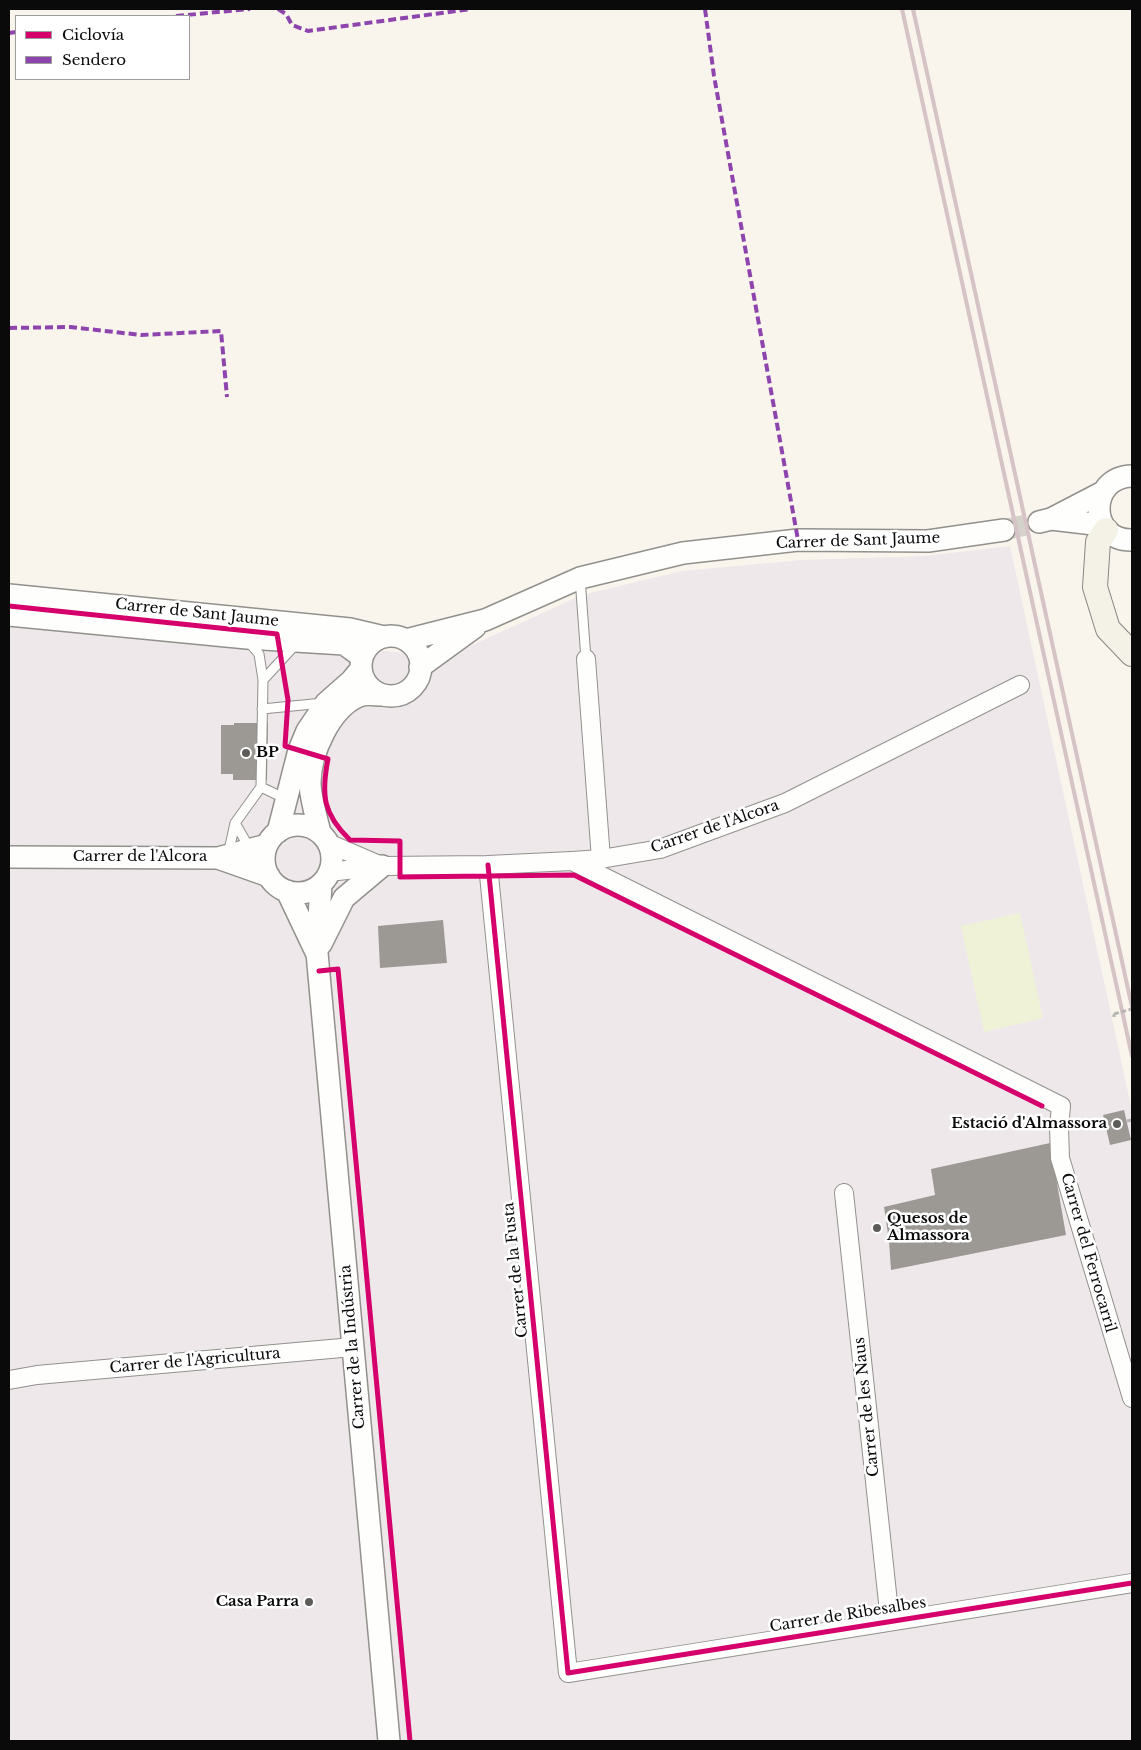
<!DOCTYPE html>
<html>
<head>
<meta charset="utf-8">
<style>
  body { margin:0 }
  #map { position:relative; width:1141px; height:1750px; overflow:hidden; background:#f9f5ed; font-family:"Libre Baskerville",serif }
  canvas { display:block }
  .frame { position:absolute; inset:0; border:10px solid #0a0a0a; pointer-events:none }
  .legend { position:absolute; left:15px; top:15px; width:175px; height:65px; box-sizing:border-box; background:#fff; border:1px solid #9d9d9d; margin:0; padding:6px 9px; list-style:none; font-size:15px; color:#0a0a0a }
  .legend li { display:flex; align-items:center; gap:10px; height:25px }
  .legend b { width:25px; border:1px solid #9d9d9d }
</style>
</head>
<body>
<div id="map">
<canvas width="1141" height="1750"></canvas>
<div class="frame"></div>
<ul class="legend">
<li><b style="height:6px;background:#d6006c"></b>Ciclovía</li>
<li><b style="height:6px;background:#8e44ad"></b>Sendero</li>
</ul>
</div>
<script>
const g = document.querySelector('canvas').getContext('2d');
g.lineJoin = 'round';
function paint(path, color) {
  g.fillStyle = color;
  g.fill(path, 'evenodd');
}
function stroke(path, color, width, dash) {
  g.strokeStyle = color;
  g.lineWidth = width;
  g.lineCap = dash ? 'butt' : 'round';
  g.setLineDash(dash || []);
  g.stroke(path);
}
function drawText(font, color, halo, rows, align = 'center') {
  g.font = font + ' "Libre Baskerville",serif';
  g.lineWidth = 5;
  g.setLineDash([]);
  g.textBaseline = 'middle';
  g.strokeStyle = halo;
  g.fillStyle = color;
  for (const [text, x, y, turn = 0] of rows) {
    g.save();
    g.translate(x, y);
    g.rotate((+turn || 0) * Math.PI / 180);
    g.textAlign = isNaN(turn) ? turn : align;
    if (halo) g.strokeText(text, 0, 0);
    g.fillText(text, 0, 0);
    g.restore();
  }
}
paint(new Path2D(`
  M1010,546L1132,1111V1741H9V621L448,656L582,595L682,571L801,560L925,556Z`), '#efe8eb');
paint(new Path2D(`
  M1020,913L1043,1018L984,1032L961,926Z`), '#eff2d6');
paint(new Path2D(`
  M234,723H268L267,780H233V774H221V725H234Z
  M443,920L447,963L380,968L378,926Z
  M1124,1110L1131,1140L1110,1145L1103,1115Z
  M1050,1143L1066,1235L891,1270L889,1241L884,1207L935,1195L931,1169Z`), '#9c9894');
stroke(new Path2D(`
  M1004,530L1039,522`), '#d5d2cb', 21, [21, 11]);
const service = new Path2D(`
  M580,578L586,659
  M263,680L297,643
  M262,709L323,703
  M261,787L286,799
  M235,823L250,849
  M228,855L235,823L261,787L263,680L259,654L248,641`);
const minor = new Path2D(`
  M586,659L601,859
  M328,843L379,865
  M572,861L1061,1106L1059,1127L1060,1158L1132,1398
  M488,865L568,1673L1132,1583
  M329,872L382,866L488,865L572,861L601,859L660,849L785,803L1020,685
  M844,1193L890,1621
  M9,1380L37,1375L353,1347`);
const tertiary = new Path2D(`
  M1132,476C1088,477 1088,541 1132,540
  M1051,519L1102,525
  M1039,522L1051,519L1103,492
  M9,595L350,629L384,637
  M9,615L247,638L344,644L362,657
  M361 666a30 30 0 1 1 60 0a30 30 0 1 1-60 0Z
  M406,640L485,620L580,578L683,553L798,540L928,541L1004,530
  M420,667L475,627
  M264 859a34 34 0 1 1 68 0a34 34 0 1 1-68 0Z
  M278,832L299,750L307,731L326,703L351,681L361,669
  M320,833C317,819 310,797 310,783C310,754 330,708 359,696C365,693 375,695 382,695
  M9,857L218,858L269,876
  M218,858L267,845
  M321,884L317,953L389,1741
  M287,891L316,952
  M321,944L344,898L382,866`);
const secondary = new Path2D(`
  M1106,530L1098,542L1095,587L1108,629L1132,654`);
stroke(service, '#92908c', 11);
stroke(minor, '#92908c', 20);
stroke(tertiary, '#92908c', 24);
stroke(secondary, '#888683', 26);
stroke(new Path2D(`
  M1114,1014V1017
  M1127,1121L1132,1120`), '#b7b6b5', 3, [5, 2.5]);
stroke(service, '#fefefc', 9);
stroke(minor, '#fefefc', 18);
stroke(tertiary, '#fefefc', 21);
stroke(secondary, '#f4f1e7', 24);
stroke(new Path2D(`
  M902,9L1132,1056
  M913,9L1132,1007`), '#d5c3c5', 4);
stroke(new Path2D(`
  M1114,1014L1132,1009`), '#b7b6b5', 3, [5, 2.5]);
stroke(new Path2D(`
  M278,9L286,14L292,25L308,31L471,9
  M705,9L714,76L798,540
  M176,16L250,9
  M9,33L16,32
  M9,328L70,327L141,335L221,331L227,397`), '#8e44ad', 4, [8, 4]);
stroke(new Path2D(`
  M9,606L277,634L288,700L285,746L328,759C321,795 323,814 350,840L400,841V877L574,875L1042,1106
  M488,865L568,1673L1132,1583
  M319,971L338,969L410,1741`), '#d6006c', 5);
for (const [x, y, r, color] of [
  [246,753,5,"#5e5c59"],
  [1117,1124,5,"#5e5c59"],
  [877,1228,5,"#5e5c59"],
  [309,1602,5,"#5e5c59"]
]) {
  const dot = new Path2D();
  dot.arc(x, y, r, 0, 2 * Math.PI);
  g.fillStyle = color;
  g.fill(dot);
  stroke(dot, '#fff', 2);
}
drawText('15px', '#0a0a0a', '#fff', [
  ["Carrer de Sant Jaume",858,541,-2],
  ["Carrer de Sant Jaume",197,613,6],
  ["Carrer de l'Alcora",715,827,-19],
  ["Carrer de l'Alcora",140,857],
  ["Carrer del Ferrocarril",1088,1253,74],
  ["Carrer de la Fusta",516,1270,-96],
  ["Carrer de la Indústria",353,1347,-95],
  ["Carrer de l'Agricultura",195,1361,-5],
  ["Carrer de les Naus",867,1407,-96],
  ["Carrer de Ribesalbes",848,1615,-9]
]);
drawText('bold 15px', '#0a0a0a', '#fff', [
  ["BP",256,753],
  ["Estació d'Almassora",1107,1124,"right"],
  ["Quesos de",887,1219],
  ["Almassora",887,1236],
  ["Casa Parra",299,1602,"right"]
], 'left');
</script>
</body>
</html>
